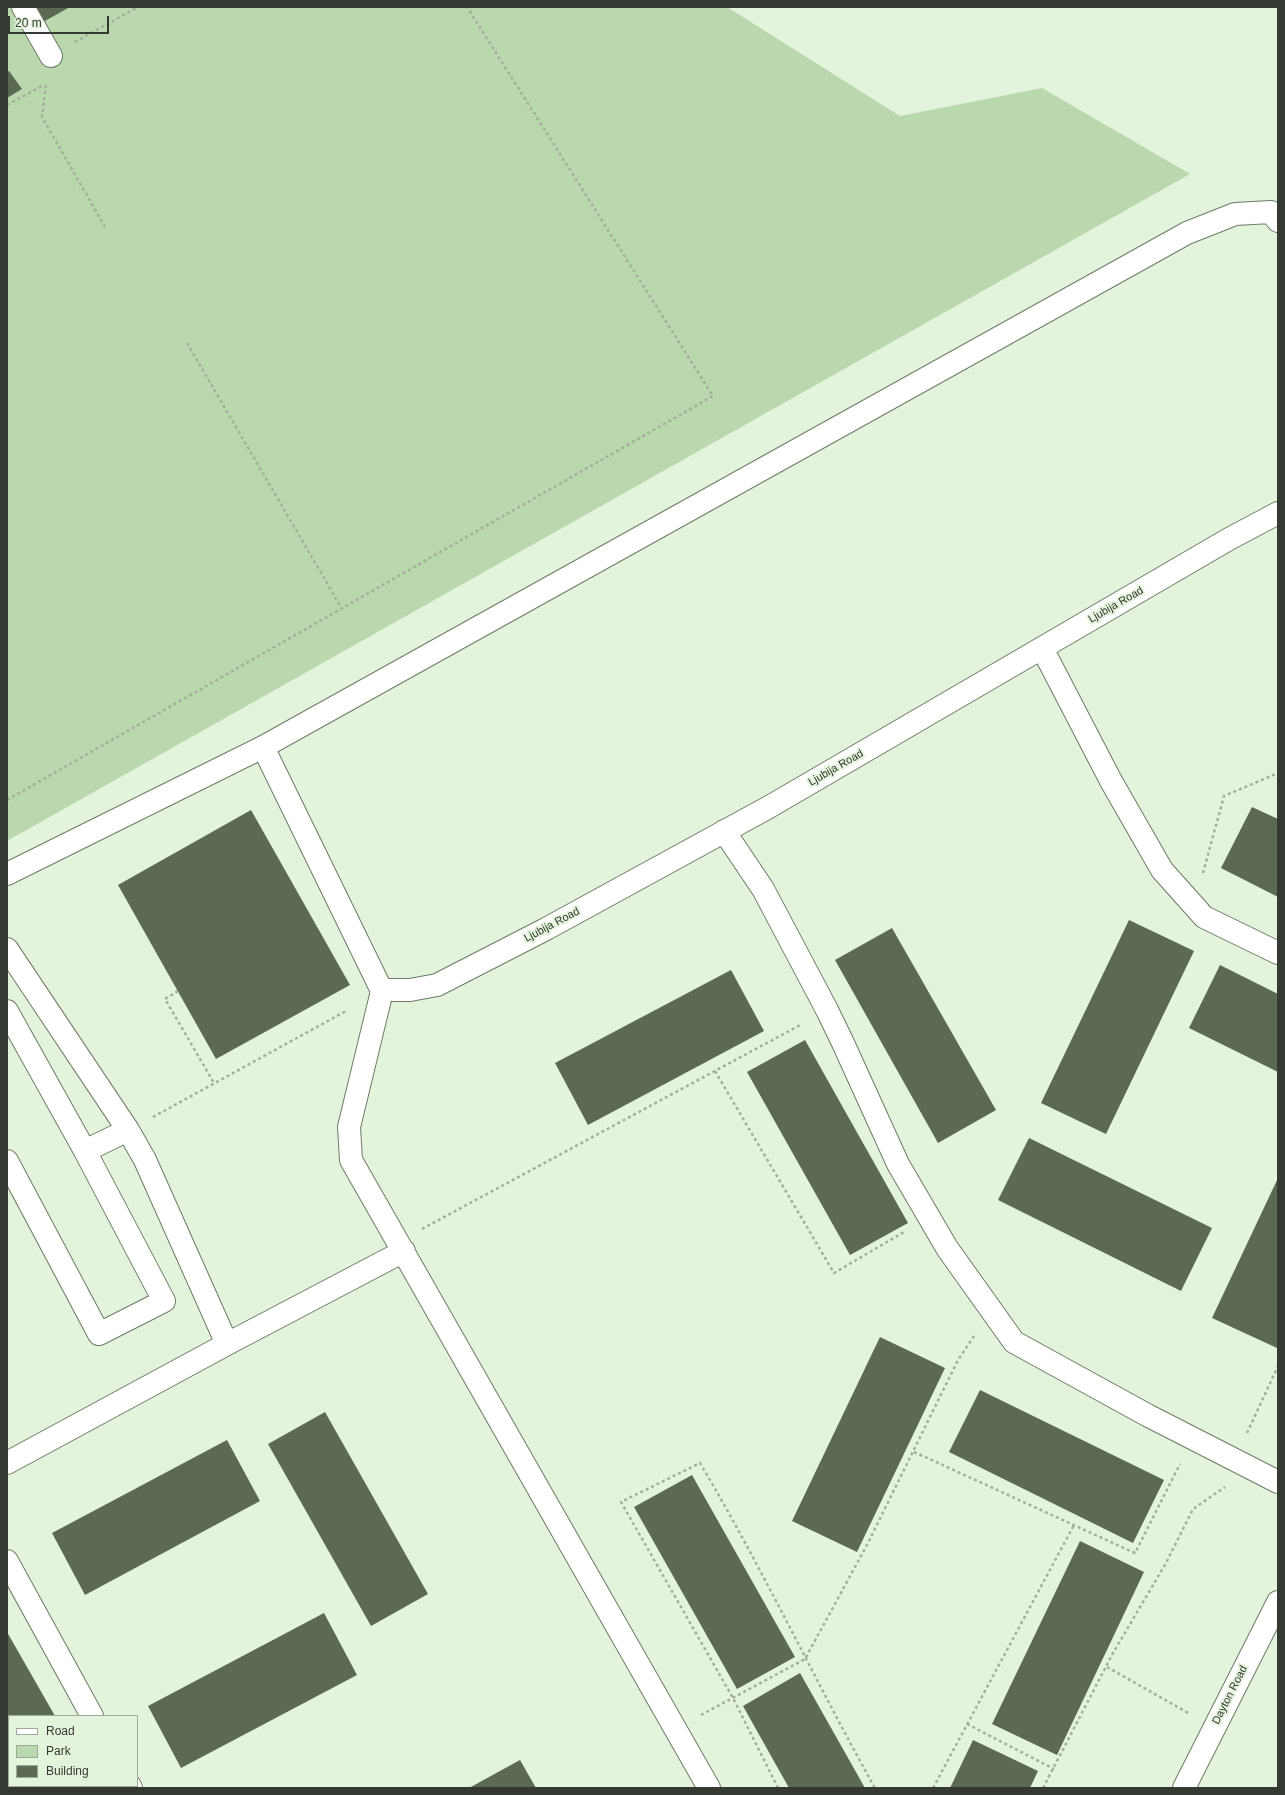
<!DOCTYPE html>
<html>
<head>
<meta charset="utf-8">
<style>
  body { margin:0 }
  #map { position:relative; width:1285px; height:1795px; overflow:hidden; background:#e4f4dc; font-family:Arial,sans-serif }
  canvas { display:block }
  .frame { position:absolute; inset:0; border:8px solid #343a31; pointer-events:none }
  .legend { position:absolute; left:8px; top:1715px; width:130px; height:72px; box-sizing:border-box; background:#e4f4dc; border:1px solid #9eaa98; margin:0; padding:5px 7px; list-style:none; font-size:12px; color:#343a31 }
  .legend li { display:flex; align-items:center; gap:8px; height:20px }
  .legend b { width:20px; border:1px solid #9eaa98 }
  .scale { position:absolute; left:8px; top:16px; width:101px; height:18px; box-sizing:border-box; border:2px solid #343a31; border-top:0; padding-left:5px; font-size:12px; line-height:14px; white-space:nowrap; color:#343a31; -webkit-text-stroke:3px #e4f4dc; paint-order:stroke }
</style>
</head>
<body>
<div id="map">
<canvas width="1285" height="1795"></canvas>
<div class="frame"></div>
<ul class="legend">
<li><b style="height:5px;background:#fff"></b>Road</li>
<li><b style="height:11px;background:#bad8ad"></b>Park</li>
<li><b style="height:11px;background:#5b6955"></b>Building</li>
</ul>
<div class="scale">20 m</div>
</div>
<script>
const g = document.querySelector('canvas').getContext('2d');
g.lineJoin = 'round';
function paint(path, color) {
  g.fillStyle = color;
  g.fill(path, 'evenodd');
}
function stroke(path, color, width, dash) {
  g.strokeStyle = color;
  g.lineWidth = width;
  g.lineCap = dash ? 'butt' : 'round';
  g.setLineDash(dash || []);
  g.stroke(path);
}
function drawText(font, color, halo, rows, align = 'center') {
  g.font = font + ' Arial,sans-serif';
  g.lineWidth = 4;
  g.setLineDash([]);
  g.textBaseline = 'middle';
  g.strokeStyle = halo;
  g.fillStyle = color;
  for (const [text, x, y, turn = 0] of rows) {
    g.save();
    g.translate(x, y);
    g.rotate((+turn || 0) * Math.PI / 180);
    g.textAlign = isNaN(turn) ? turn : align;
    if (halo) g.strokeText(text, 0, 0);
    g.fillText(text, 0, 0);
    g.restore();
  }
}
paint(new Path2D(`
  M7,7H727L900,116L1042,88L1190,174L7,841Z`), '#bad8ad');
paint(new Path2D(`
  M33,7H70L43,22Z
  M9,71L22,89L7,98V72Z
  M1252,807L1278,819V897L1221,868Z
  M251,810L350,985L216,1059L118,885Z
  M1129,920L1194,951L1106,1134L1041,1103Z
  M892,928L996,1110L938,1143L835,960Z
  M1220,965L1278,994V1072L1189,1028Z
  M731,970L764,1031L588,1125L555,1063Z
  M805,1040L908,1223L850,1255L747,1072Z
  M1029,1138L1212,1228L1181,1291L998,1200Z
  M1278,1178V1346L1277,1348L1212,1318Z
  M880,1337L945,1368L857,1552L792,1521Z
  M980,1390L1164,1480L1133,1543L949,1452Z
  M325,1412L428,1594L371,1626L268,1444Z
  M227,1440L260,1501L85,1595L52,1533Z
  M692,1475L795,1657L737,1689L634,1507Z
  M1080,1541L1144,1572L1057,1755L992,1724Z
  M324,1613L357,1675L181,1768L148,1706Z
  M7,1632L55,1716H9V1742L7,1743Z
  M800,1673L865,1788H789L743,1706Z
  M973,1740L1038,1771L1030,1788H950Z
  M520,1760L536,1788H469Z
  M61,1786H92L94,1788H58Z`), '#5b6955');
const minor = new Path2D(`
  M23,7L51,56
  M1042,648L1111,781L1162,870L1204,917L1278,953
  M263,747L382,991L349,1127L351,1160L709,1788
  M724,831L763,889L827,1010L843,1043L898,1164L947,1248L1014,1342L1147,1415L1278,1482
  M7,874L263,747L1187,233L1235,214L1271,212L1278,221
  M7,949L128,1130L145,1160L227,1344L7,1463
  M381,990H410L437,985L546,929L769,807L1229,539L1278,513
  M7,1011L85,1151L164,1301L99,1334L7,1161
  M85,1151L128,1130
  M227,1344L404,1251
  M7,1561L92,1716
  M130,1786L131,1788
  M1184,1788L1278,1602`);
stroke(minor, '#6c7b66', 24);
stroke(new Path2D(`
  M75,42L138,7
  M46,85L42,117L105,227
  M7,105L44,85
  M187,343L342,609
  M7,800L713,396L467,7
  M1203,873L1224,796L1278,773
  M178,991L165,999L214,1083
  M715,1071L834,1273L904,1232
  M153,1117L346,1011
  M422,1229L802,1024
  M1247,1433L1278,1366
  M914,1452L1135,1553L1180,1464
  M1107,1667L1190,1714
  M701,1715L805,1659L868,1543L958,1360L974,1336
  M967,1724L1054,1769
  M778,1788L733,1698L621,1502L700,1463C763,1569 815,1681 875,1788
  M933,1788L1074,1525
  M1043,1788L1113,1653L1166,1563L1193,1509L1225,1487`), '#a3af9c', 2.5, [3, 3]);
stroke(minor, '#fff', 22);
drawText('11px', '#343a31', '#e4f4dc', [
  ["Ljubija Road",1116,605,-30],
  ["Ljubija Road",836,768,-30],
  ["Ljubija Road",552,925,-28],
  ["Dayton Road",1230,1695,-63]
]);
</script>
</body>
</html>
